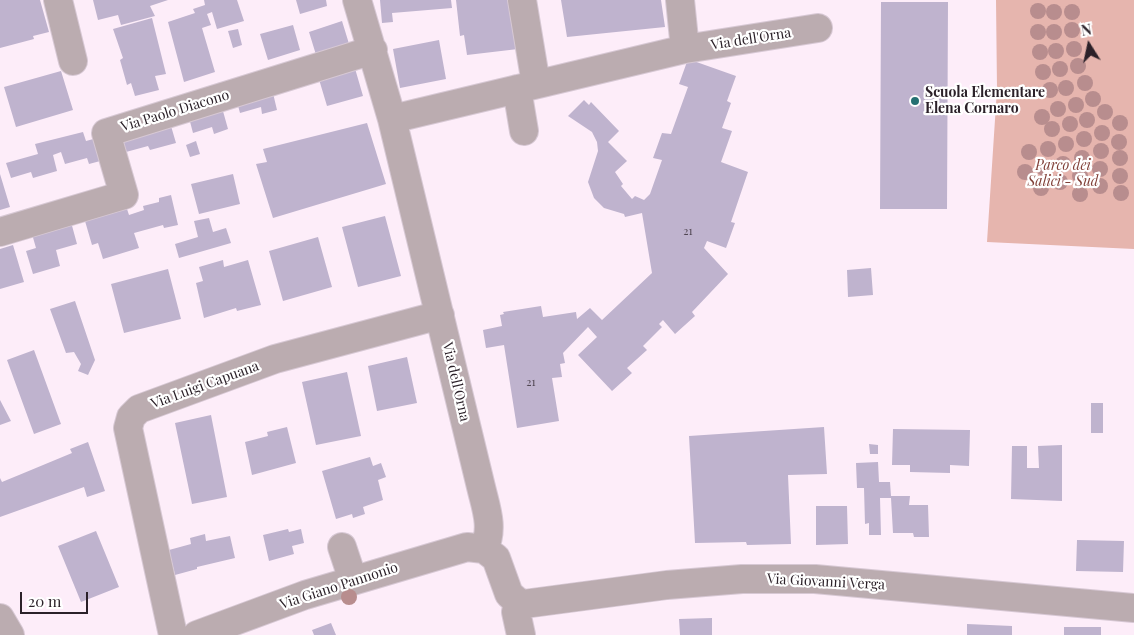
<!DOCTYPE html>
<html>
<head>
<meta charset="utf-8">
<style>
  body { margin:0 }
  #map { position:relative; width:1134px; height:635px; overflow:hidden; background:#fdedf9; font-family:"Playfair Display",serif }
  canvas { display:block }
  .north { position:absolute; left:1064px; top:20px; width:50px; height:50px; -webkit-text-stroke:4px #fff; paint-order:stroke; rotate:350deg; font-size:14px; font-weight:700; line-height:20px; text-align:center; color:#2b2129 }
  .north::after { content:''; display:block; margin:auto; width:18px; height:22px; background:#2b2129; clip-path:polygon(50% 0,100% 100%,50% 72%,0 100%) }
  .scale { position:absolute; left:20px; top:592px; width:68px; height:22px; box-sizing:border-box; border:2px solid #2b2129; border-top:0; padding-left:6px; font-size:15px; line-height:18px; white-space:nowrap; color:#2b2129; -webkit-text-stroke:4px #fff; paint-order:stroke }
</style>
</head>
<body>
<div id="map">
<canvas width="1134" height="635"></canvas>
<div class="north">N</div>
<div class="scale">20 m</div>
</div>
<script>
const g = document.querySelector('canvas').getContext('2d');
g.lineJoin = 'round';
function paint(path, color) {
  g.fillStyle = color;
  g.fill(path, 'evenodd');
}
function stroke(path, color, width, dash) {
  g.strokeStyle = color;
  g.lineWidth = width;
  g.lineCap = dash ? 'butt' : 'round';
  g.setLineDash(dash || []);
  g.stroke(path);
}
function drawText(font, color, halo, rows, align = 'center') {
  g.font = font + ' "Playfair Display",serif';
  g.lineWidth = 4.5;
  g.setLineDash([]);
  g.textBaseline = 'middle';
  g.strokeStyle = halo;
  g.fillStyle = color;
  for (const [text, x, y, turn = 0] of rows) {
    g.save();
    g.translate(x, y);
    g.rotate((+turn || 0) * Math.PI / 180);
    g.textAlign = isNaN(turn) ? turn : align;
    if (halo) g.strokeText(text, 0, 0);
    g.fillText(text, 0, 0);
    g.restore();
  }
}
paint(new Path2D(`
  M996,0H1134V249L987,242L997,89Z`), '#e6b5ae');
paint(new Path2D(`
  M0,0H40L49,32L33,36L34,39L0,48Z
  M93,0H168L150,6L155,16L121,25L118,15L98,20Z
  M204,0H237L244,21L217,29L212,12L207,14L211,25L202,28L215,72L184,82L168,22L195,13L193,9L205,5Z
  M296,0H326L327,6L300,14Z
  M380,0H451L452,8L392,13L393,22L382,23Z
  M456,0H510L518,49L467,55L464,35L460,36Z
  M561,0H661L665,27L567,37Z
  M881,2H948L947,209H880Z
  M152,18L166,74L155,76L159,90L135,96L131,83L127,85L120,60L123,58L113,29Z
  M342,21L350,47L317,58L309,32Z
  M293,25L300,50L268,60L260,34Z
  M238,29L242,45L233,48L228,31Z
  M439,40L446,79L400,88L393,49Z
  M688,59L736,76L727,101L731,103L722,128L732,131L721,162L748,172L731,222L735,223L726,248L707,241L704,248L728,274L692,312L695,316L675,334L663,320L659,324L662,327L643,346L647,350L627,368L632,373L612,391L578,355L597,337L588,327L563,353L565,363L560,364L562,377L552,378L559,421L517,428L504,345L486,348L483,330L502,326L500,315L504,314L503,312L541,306L543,317L576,312L577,319L590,308L602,320L652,273L642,213L625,217L624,214L604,208L594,198L588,182L598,151L597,142L592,132L568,116L584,100L589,105L591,102L619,131L608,142L627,161L615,172L623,184L621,186L632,199L635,196L644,200L650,194L662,160L653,158L662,133L671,134L688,87L679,84Z
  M354,65L363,96L327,106L318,76Z
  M61,71L73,110L16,127L4,87Z
  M272,89L277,110L262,114L261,107L240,113L236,98Z
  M221,104L228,129L214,134L212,127L193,133L188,114Z
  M367,123L386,184L273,218L256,164L267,162L263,149Z
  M171,126L176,143L150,150L148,146L126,152L121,134Z
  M83,132L86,141L97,138L104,160L89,164L87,158L65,164L61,152L53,155L57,171L33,178L31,172L11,178L6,163L38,154L35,144Z
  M196,141L200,154L190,157L186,145Z
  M0,174L10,207L0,210Z
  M233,174L240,204L199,214L191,184Z
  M171,195L178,225L164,228L163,225L134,233L139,248L103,259L98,243L92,245L85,221L127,209L129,215L144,210L143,206L159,202V198Z
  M385,216L401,276L358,287L342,227Z
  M209,218L213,232L226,228L231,243L179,258L175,244L198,237L194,221Z
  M71,222L77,244L56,250L60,266L33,274L26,251L36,248L32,234Z
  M318,237L332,287L283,301L269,251Z
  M13,245L24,282L0,289V249Z
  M223,260L224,267L248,260L261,305L237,311L236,308L204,318L196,283L203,281L199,267Z
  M871,268L873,295L848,297L847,270Z
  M168,269L181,319L124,333L111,284Z
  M75,301L95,360L88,375L78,371L81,364L74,352L66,353L50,309Z
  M34,350L61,424L34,434L7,360Z
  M407,357L417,403L377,411L368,366Z
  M347,372L361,436L316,445L302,382Z
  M0,400L11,421L0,425Z
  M1091,403H1103V433H1091Z
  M211,415L227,497L192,504L175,423Z
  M287,427L296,463L252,475L245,442L268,436L267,432Z
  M824,427L827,474L788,475L791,544L747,545L746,542L695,543L689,436Z
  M893,429L970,430L969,466L950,465V473L910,472V465H892Z
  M88,442L105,491L87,497L84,487L0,517V478L2,482L19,475L72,453L70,449Z
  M869,444L878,445V454H870Z
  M1062,445V501L1011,499L1012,446H1027V468H1039L1038,446Z
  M370,457L373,466L381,463L386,477L378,480L383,500L363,507L365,514L353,518L352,514L336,519L322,471Z
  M878,462L879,482H890L891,496H910L909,505H928L929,537H914L913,533H893L891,498H880L881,535H869V523L865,524L864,488H857L856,463Z
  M816,506H847L848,544L816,545Z
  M288,529L289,532L301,529L304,543L292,546L294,554L269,561L263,535Z
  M96,531L119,587L81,602L58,546Z
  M205,534L206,541L230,536L235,558L197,567V569L175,575L169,550L191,544L190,538Z
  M1077,540L1124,541L1123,572L1076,571Z
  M712,618V635H680L679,619Z
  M331,623L336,635H314L312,630Z
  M967,624L1012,626V635H967Z
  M1064,627H1101V635H1064Z`), '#bfb3ce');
const minor = new Path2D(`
  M58,0L73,61
  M357,0L392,119L481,487C486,508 494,528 484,549
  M522,0L536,84
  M680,0L685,49
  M517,89L524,131
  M392,119L685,49L818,28
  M0,232L124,195L106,133L373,50
  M342,547L353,580
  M484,549L496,558L509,594L518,602L516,612L521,635
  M518,602L524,604L667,585L742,579H815L1134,608
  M0,618L10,635
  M173,635L128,428L131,417L139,409L275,359L440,315
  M197,635L305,595L467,547L484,549`);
stroke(minor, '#d7c8d4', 30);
stroke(minor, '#bbacb0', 28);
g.fillStyle = '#b88d8e';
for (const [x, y] of [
  [1038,11],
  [1054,12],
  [1072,12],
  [1072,30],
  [1038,32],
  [1054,32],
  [1074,49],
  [1056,51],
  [1040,52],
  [1078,66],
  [1060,69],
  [1043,72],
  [1085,83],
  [1066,88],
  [1050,90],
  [1093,99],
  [1076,105],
  [1058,109],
  [1105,112],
  [1042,117],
  [1087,120],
  [1120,123],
  [1070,124],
  [1052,129],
  [1102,133],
  [1084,139],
  [1119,142],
  [1066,144],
  [1048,149],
  [1101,151],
  [1029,152],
  [1082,158],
  [1120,158],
  [1063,164],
  [1044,168],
  [1100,169],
  [1025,172],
  [1080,176],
  [1120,176],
  [1060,182],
  [1100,186],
  [1041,188],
  [1121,193],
  [1080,194],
  [349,597]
]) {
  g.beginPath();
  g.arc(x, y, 8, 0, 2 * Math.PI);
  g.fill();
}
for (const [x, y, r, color] of [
  [915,101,5,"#257072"]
]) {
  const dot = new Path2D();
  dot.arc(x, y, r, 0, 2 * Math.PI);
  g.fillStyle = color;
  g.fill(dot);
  stroke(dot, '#fff', 2);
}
drawText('11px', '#504652', null, [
  ["21",688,232],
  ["21",531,383]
]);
drawText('14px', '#2b2129', '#fff', [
  ["Via dell'Orna",751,39,-9],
  ["Via Paolo Diacono",175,111,-17],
  ["Via dell'Orna",456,382,77],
  ["Via Luigi Capuana",205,385,-20],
  ["Via Giovanni Verga",826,582,3],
  ["Via Giano Pannonio",339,586,-18]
]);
drawText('bold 14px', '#2b2129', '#fff', [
  ["Scuola Elementare",925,93],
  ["Elena Cornaro",925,109]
], 'left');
drawText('italic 14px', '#803f37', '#fff', [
  ["Parco dei",1063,166],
  ["Salici - Sud",1063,182]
]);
</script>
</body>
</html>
